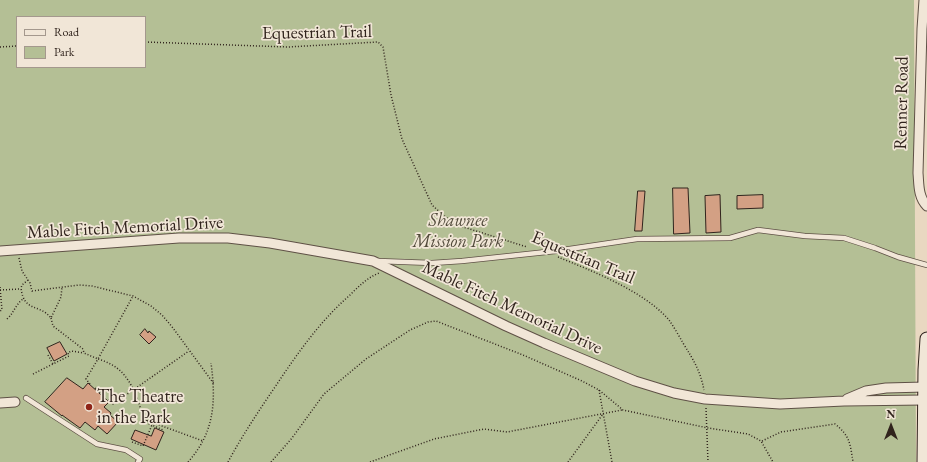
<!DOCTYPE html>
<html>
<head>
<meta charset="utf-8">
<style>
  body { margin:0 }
  #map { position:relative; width:927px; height:462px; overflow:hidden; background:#e9d8c1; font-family:"EB Garamond",serif }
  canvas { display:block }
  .legend { position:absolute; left:16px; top:16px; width:130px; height:52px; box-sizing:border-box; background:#f1e6d7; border:1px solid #a4988d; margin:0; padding:5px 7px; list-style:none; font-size:12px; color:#31241d }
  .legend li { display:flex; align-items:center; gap:8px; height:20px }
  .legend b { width:20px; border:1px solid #a4988d }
  .north { position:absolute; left:871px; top:406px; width:40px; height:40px; -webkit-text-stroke:3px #f1e6d7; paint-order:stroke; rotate:0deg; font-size:11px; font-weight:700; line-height:16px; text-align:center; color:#31241d }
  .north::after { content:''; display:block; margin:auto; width:14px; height:18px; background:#31241d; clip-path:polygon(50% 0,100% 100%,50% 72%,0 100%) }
</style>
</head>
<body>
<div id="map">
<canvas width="927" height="462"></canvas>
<ul class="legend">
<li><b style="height:5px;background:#f1e6d7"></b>Road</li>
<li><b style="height:11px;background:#b4bf95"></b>Park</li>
</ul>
<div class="north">N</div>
</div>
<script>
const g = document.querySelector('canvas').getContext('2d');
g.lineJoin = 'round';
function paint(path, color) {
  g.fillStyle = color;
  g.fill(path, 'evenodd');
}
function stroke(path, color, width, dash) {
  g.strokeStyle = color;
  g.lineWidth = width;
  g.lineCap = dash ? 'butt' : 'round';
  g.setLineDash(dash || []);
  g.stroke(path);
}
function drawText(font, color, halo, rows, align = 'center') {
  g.font = font + ' "EB Garamond",serif';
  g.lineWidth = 3.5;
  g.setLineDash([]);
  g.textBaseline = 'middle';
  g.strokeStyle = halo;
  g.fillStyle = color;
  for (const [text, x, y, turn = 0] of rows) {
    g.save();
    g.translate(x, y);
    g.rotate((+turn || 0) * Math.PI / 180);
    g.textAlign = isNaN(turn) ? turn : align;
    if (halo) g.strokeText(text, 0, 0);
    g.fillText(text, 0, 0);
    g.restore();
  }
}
paint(new Path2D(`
  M0,0H914L916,462H0ZM17,17H145V67H17Z`), '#b4bf95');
const building = new Path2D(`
  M673,188H688L690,233L674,234Z
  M638,191H645L642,231H635Z
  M720,195L721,232L706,233L705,196Z
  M763,195V208L737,209V196Z
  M145,329L148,333L149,331L156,337L149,344L140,335Z
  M60,342L67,354L54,361L47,348Z
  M67,378L83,389L88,383L109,402L104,407L111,413L110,415L118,422L107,434L98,426L95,430L85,422L80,428L62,415V416L45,402Z
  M155,428L164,432L156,450L131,439L135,430L151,436Z`);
paint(building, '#d3a084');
stroke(building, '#31241d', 1);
const lane = new Path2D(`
  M378,261L432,263L462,261L556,251L637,239L730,238L758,230L805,236L844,238L875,248L898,257L927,265
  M26,398L97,444L126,450L140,459L138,462`);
const street = new Path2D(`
  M924,0L922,29L918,173C919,184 918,197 927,206
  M0,251L179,238H228L270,243L373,261L506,326L544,343L635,381L674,393L705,399L780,404L844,401L924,400
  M847,399L866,391L886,388L925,387
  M0,403L15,402`);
const secondary = new Path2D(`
  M924,462L925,370L927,339`);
stroke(lane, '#5f5146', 6);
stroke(street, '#5f5146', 11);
stroke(secondary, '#31241d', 15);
stroke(new Path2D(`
  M145,42L288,47L378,42L383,47L391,95L402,139L432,205L443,215L457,225L527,247
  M0,47L17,46
  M558,257C592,271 644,291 669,320C674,327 679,336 683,343C694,361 700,370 704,390
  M19,258L22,271L30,283L32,291L79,285L92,286L133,296L151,306L162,315L173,328L214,384
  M28,280L22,285L21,288C24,313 39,303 51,318L61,297L62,287
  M0,287L2,310L0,311
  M0,290L20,289
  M51,318L53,326L83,349L84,353L98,359L133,296
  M7,319C14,313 15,305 23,299
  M48,355L53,364L69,356L68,353L71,351L84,353
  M33,374L53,364
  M90,384L86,379L98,359C108,362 118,367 125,376C134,387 140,404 143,419L203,441
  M95,388L98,390L103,396
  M599,390L612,462
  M108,400L113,404L189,351
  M706,408L708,462
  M147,420L146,423L152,425
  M762,441L781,432L835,424C850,436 850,443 853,462
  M132,442L143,446L152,425L163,430
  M188,462C215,432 216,401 211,363
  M228,462C242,436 258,412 275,387C297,354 320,321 350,295C359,286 367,278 379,273
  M271,462L292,438L324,394L366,359L410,330L428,322L436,321L523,355L582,381L599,390L623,410L708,428L748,434L761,441L773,462
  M370,462L434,439L484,429L507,432L622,410
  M568,462L603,414`), '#31241d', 1.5, [1, 2]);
stroke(lane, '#f1e6d7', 4.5);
stroke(street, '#f1e6d7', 9);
stroke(secondary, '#f1e6d7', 13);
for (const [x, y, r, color] of [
  [89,407,4,"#8f2418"]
]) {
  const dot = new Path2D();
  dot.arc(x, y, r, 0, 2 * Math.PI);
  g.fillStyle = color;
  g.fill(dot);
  stroke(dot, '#f1e6d7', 1.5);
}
drawText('18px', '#31241d', '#f1e6d7', [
  ["Equestrian Trail",317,33,-1],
  ["Renner Road",902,103,-89],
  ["Mable Fitch Memorial Drive",125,228,-3],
  ["Equestrian Trail",583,258,23],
  ["Mable Fitch Memorial Drive",512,308,25]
]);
drawText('italic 18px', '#524b3b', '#f1e6d7', [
  ["Shawnee",458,221],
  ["Mission Park",458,242]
]);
drawText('18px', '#31241d', '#f1e6d7', [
  ["The Theatre",97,397],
  ["in the Park",97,418]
], 'left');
</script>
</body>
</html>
